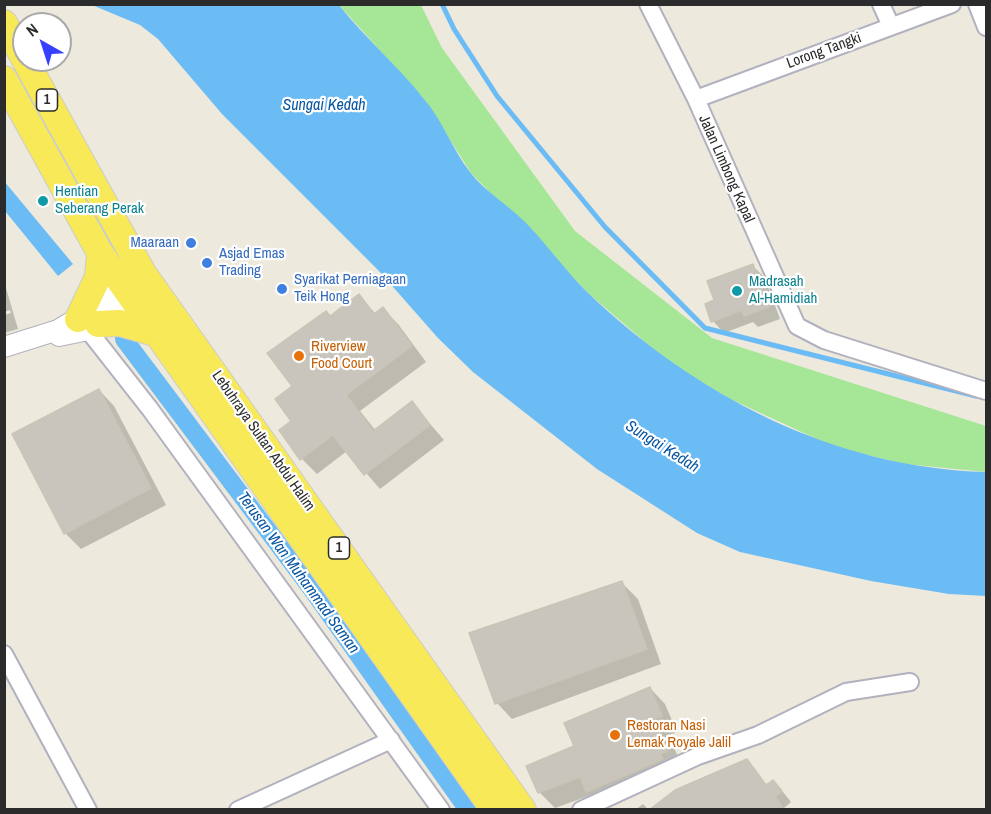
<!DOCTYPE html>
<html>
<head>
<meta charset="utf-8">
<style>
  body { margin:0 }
  #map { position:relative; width:991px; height:814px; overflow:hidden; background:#ede9dd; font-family:"Archivo Narrow",sans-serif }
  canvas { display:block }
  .frame { position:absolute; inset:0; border:6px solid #2b2b2b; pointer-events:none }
  .north { position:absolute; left:12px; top:12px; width:60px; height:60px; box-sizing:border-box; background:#fff; border:2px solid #aaa; border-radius:50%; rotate:321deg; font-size:16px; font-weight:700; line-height:24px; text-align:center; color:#2b2b2b }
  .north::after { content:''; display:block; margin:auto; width:21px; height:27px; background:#3840ff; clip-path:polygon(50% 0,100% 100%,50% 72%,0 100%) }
</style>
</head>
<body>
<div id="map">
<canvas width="991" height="814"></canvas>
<div class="frame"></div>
<div class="north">N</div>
</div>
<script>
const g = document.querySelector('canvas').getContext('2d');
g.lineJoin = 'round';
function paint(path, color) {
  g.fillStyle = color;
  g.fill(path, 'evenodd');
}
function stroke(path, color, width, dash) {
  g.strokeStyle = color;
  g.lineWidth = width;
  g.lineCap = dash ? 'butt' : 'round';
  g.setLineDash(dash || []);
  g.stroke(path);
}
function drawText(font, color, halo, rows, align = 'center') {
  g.font = font + ' "Archivo Narrow",sans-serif';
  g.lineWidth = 4.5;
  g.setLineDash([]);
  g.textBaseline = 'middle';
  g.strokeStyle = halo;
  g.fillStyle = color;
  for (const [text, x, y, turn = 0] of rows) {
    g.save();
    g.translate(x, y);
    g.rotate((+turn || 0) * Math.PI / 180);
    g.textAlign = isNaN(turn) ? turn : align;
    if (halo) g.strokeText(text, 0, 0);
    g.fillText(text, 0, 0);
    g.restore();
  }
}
paint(new Path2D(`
  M339,5H421L442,48L575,231L712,338L986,426V472L905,464L834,447L726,397L685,372L651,347L588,293L471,173L424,99Z`), '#a6e697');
paint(new Path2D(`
  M92,5H339C365,38 398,66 424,99C443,121 452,149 470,172C485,192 509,205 527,224C548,246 565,270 587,292C695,395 834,468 986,472V596L949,594L871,581L740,552L697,533L597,469L473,372L438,338L379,271L222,114L158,39L140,25Z
  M4,181L73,264L58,276L5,211Z`), '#6bbbf4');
paint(new Path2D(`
  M753,266L765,278L780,319L758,327L753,322L724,333L713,321L716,301Z
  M4,281L18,329L4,333V315L11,313L10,310L4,312Z
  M359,296L376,314L383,309L398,324L426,362L360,411L376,431L412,403L444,440L380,489L347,451L317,474L302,459L294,421V386L331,318Z
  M99,390L114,406L166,505L81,549L65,533Z
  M622,583L638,599L661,664L512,719L497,703Z
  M650,688L665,704L677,732L669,735L682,767L675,770L678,775L603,807L591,795L555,808L539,792L576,747Z
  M747,761L767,786L773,782L783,792L791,802L784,808L785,810H651Z
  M643,804L649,810H635Z`), '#0003');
stroke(new Path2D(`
  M442,4L454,29L497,96L605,227L705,328L976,396`), '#6bbbf4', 5);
stroke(new Path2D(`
  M124,339L311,588L468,810`), '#6bbbf4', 18);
const building = new Path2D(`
  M753,264L769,307L744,316L742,310L711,322L705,304L714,300L707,281Z
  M359,294L374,314L383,307L412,346L346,395L373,431L412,401L430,425L364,475L333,435L300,460L279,430L291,421L275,399L292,386L267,353L326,311L330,316Z
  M99,389L151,488L64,534L12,434Z
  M622,581L647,649L495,704L469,633Z
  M650,687L662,716L654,719L667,751L660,754L663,759L586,792L580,777L538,793L526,766L574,746L564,723Z
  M747,759L766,785L773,780L782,791L775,797L784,810H649L675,790Z`);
paint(building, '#c9c5bc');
stroke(building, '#c9c5b6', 1.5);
const minor = new Path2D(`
  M648,4L696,99L797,326L824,340L986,391
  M881,4L891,26
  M977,4L986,27
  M696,99L952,4
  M88,330L150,409L441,810
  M4,654L88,810
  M238,810L391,740
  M581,810L698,756L758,735L846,692L910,682`);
const tertiary = new Path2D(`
  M59,336L88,330L144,293
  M4,347L58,330L101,304L133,279`);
const primary = new Path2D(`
  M4,23L24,58
  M25,60L143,273L523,810
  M4,79L100,253L494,810
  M78,319L98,277L100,253
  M98,324L120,323L155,333`);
stroke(minor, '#b1b1bf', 20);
stroke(tertiary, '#b1b1bf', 22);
stroke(primary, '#ccc', 28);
stroke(minor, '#fff', 16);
stroke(tertiary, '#fff', 20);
stroke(primary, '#f7e958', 26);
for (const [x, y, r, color] of [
  [43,201,6,"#0f9aa8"],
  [191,243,6,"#3f7fe0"],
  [207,263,6,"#3f7fe0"],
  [282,289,6,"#3f7fe0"],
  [737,291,6,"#0f9aa8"],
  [299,356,6,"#e8710a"],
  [615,735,6,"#e8710a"]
]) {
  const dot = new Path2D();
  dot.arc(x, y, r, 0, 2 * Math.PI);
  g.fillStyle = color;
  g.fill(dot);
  stroke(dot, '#fff', 2);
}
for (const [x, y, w] of [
  [47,100,21],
  [339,548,21]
]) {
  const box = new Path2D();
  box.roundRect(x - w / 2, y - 11, w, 22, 4.5);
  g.fillStyle = '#fff';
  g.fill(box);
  stroke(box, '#2b2b2b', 1.5);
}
drawText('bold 14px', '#2b2b2b', null, [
  ["1",47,100],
  ["1",339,548]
]);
drawText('15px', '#2b2b2b', '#fff', [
  ["Lorong Tangki",824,51,-20],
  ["Jalan Limbong Kapal",726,169,66],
  ["Lebuhraya Sultan Abdul Halim",263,441,55]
]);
drawText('15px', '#0d838f', '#fff', [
  ["Hentian",55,192],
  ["Seberang Perak",55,209],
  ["Madrasah",749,282],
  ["Al-Hamidiah",749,299]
], 'left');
drawText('15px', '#366cbe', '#fff', [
  ["Maaraan",179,243,"right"],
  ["Asjad Emas",219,254],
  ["Trading",219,271],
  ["Syarikat Perniagaan",294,280],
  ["Teik Hong",294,297]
], 'left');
drawText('15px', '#c56008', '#fff', [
  ["Riverview",311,347],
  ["Food Court",311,364],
  ["Restoran Nasi",627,726],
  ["Lemak Royale Jalil",627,743]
], 'left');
drawText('italic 16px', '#0856a2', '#fff', [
  ["Sungai Kedah",324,106],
  ["Sungai Kedah",662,447,32],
  ["Terusan Wan Muhammad Saman",298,573,54]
]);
</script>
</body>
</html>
